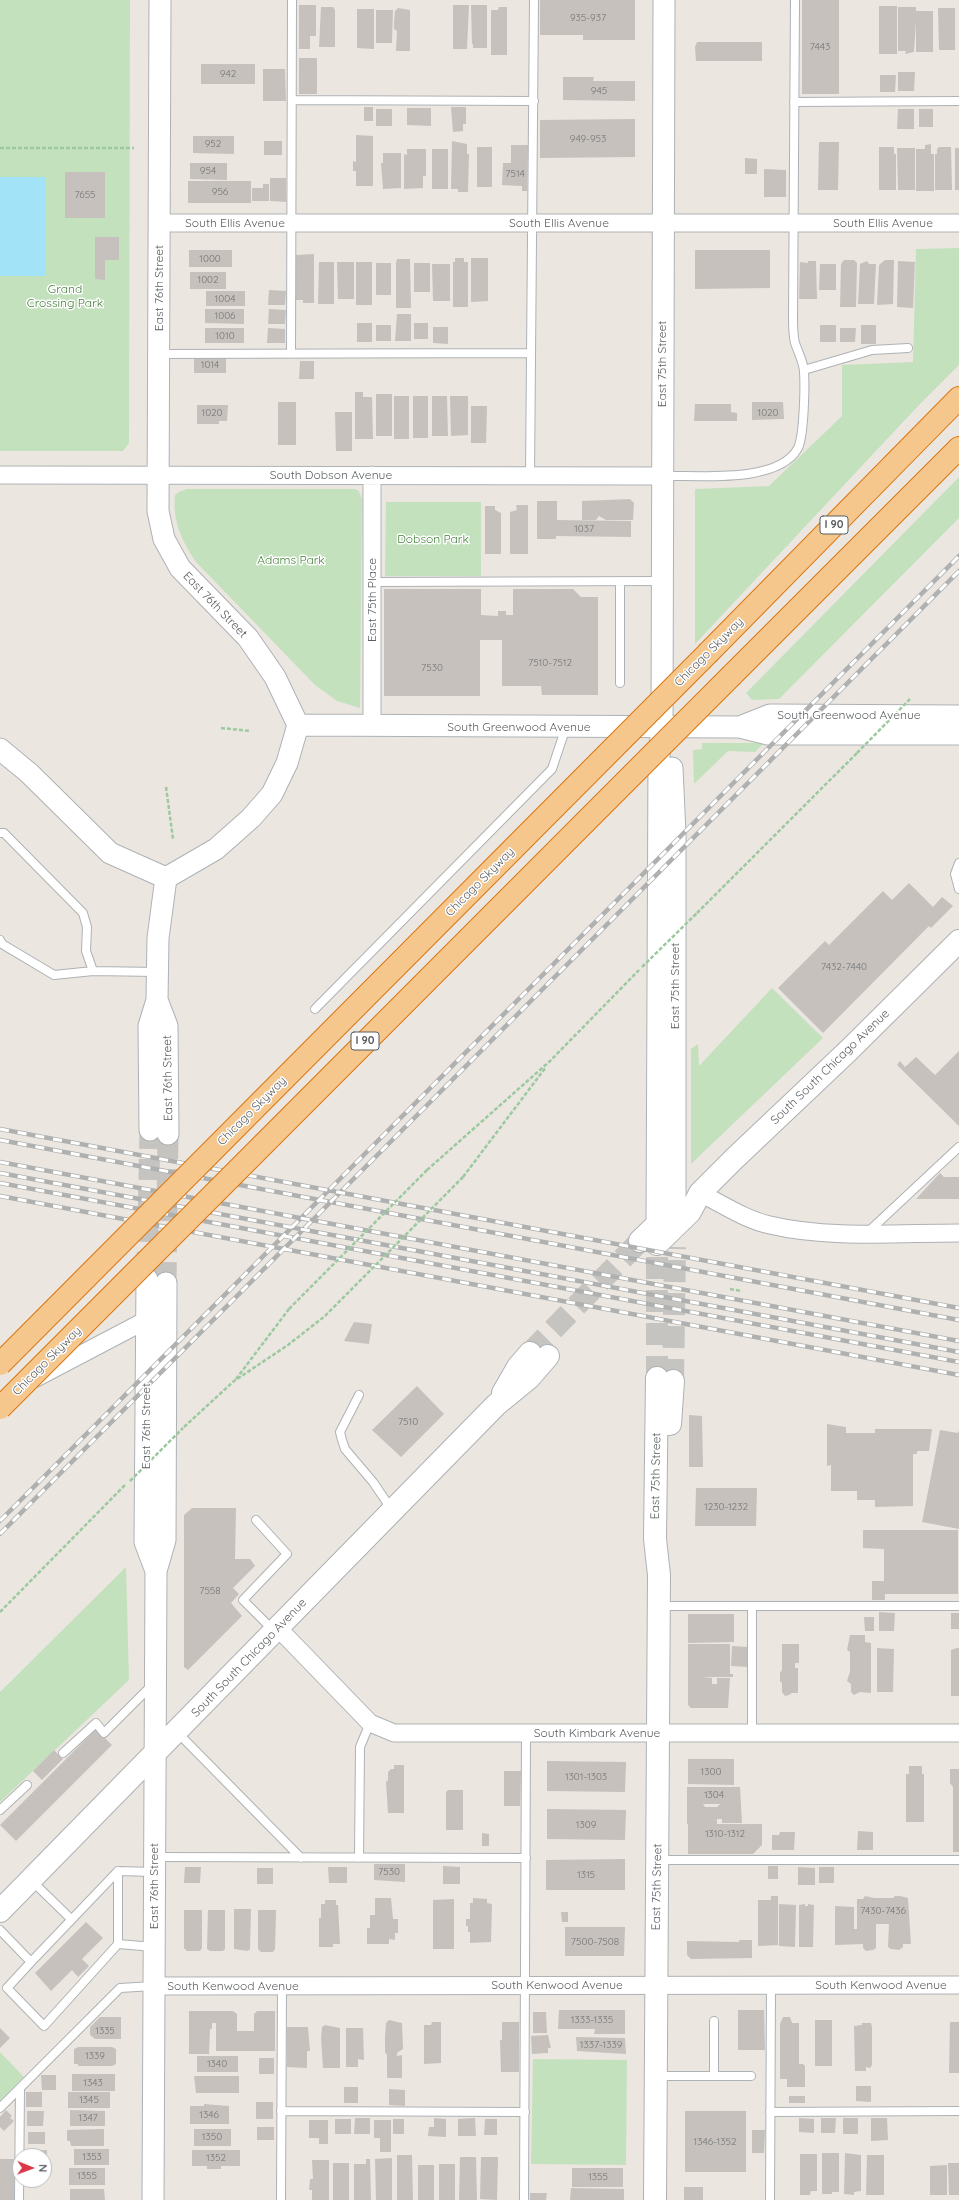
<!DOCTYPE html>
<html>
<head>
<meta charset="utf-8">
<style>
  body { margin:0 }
  #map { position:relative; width:959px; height:2200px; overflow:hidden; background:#ebe6e0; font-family:Quicksand,sans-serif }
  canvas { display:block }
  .north { position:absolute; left:12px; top:2148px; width:40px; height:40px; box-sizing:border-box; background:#fff; border:1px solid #bdbebf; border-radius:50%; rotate:91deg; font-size:11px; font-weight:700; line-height:16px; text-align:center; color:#595d60 }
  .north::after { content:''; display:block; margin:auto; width:14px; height:18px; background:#dc3547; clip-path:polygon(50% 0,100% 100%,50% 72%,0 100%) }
</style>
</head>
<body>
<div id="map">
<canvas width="959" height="2200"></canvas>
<div class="north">N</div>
</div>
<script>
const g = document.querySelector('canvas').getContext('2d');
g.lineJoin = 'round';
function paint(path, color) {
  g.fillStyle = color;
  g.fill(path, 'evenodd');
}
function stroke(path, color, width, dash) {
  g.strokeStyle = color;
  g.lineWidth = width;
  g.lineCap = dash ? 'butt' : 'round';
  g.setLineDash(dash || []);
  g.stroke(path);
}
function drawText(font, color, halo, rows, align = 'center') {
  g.font = font + ' Quicksand,sans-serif';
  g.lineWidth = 3;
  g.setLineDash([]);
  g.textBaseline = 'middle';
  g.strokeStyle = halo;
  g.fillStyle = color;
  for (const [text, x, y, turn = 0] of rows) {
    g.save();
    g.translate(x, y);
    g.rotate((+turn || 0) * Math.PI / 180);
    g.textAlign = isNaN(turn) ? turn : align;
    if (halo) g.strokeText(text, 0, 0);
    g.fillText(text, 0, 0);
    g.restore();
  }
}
paint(new Path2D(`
  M0,0H130L129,443L123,451H0Z
  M959,248V365L919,405L695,644V489L769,486L842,416V365L913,362L916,249Z
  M959,477V518L779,699L752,700L746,693Z
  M187,489H355L359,491L362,499L360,708L337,701L315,685L196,562C182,541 172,521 175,495L179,492Z
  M386,502H481V576H385Z
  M702,743H764L755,752L728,751L694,784L693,750L702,749Z
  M772,988L823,1038L691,1164V1049L698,1044L699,1066Z
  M126,1567L129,1680L0,1802V1692Z
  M0,2052L24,2077L0,2101Z
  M533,2059L627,2060L626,2165L531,2164Z`), '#c4e1be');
paint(new Path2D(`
  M0,177H46V276H0Z`), '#a2e3f8');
paint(new Path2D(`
  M540,0H635V40H583V35H540Z
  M802,0H839V94H802Z
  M299,5H316V36H310V49H299Z
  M453,5H469L467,49H453Z
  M471,5H487V48H473V44H472Z
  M879,6H897V54H879Z
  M321,7H333L335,10V47H319Z
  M499,7H507V55H491V10H498Z
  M898,7H916V11H933V52H916V21L914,52L905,54L906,51H898Z
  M398,8L410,10V51H396L397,31L394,29V21L395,11Z
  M938,8H955V50H939Z
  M357,9H374V49L357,48Z
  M376,10H393L392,43H376Z
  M697,42H762V61H696L695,47Z
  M299,58H317V94H299Z
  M201,64H255V84H201Z
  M263,69H285L286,101H263Z
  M898,72H915L914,91H898Z
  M880,75H896L895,92H880Z
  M563,77H594L593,81H635V101L563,100Z
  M364,107H373V121H364Z
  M451,107H466V124H463V131L453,132Z
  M407,108H431V126L407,125Z
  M376,109H392V126H376Z
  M898,109H914V129H897Z
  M919,109H933V127H919Z
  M635,119V157L540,158V120Z
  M356,135L373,136V186H356V171H353V161L356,162Z
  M193,136H234V154L193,153Z
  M264,141H282V155H264Z
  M452,141L467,144V154H469L468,192H458V189H451Z
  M819,142H839L838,190H818Z
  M931,144V154H934V191H916V149H925V145Z
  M511,145H528L527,191H522V186L502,185L503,163H511Z
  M477,147H492V187H477Z
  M879,147H894V154H896V190H879Z
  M939,147H951L952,190H935V154H937V149Z
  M897,148H915V190H898Z
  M955,148H959V190H955Z
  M407,149H426V176H423V188L404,189V154L407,155Z
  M432,149H448V189H432Z
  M383,153H401V188L383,189L381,163H383Z
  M745,158L757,159V174H745Z
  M190,163H227V180L190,179Z
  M764,169L786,170V197H764Z
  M65,172H105V218H65Z
  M270,178H286V202L270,201Z
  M188,181H251V203H188Z
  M263,184H269V201H252V188H263Z
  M95,237H119V260H105V280L95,279Z
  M189,250H232V267H189Z
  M695,250H770V288L695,289Z
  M314,254V303H303V300H296V255Z
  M455,258H464V262H468V307H453V262H455Z
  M471,258H488V301L471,302Z
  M397,259H410L411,308H396V263Z
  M844,260H854L857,263L856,307H840L841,264Z
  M885,260H894L893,304L877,305L879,265Z
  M808,261H816L817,299H799L800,262L808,263Z
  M867,261L869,264H876L874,304H858L860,264Z
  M898,261L915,262L913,308L897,307Z
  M319,262H334V304H318Z
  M337,262H354V299H338Z
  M356,262H372V305H356Z
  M376,263H391V295H376Z
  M414,263H430V292H414Z
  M432,264H450V301H433Z
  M820,264H836V290H819Z
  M190,272H226V289H190Z
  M269,290L286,291L285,305H268Z
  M206,291H245V306H206Z
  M205,309H244V324L205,323Z
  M269,309L286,310L285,324H268Z
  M397,314H411V341H395Z
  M357,323H372V342H357Z
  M414,323H428V339H414Z
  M376,325H391V341H376Z
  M820,325H836V342H820Z
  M861,325H876V344H861Z
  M433,327H448V344L433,343Z
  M205,328H244V343H205Z
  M268,328L285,329V343H267Z
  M840,328H856L855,342H840Z
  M194,356H226V373H194Z
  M300,361H314V379H299Z
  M355,392H363V397H372L373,439H355Z
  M376,394H392V436H376Z
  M394,396H409V439H394Z
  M413,396H428V438H413Z
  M432,396H447L448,436H432Z
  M450,396H468V435L451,436Z
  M278,402H296V445H278Z
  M752,402H783L784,419L752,420Z
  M695,404H731V412L737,413V421H694Z
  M197,405H228L227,421H219V424H197Z
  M471,406H487L486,443H471Z
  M335,412H352V451H336Z
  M630,499L634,503L633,520H606L599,516L596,520H582V501Z
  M537,501H557V520L631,521V537L556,536V539H537Z
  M516,505H528V554H510V512L517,510Z
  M485,506H495V510L501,513V554H485Z
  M384,589H481V615L498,616V611H506V615H513V589H573L581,597H598V695H542L541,686H502V640H480V696H384Z
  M909,883L933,907L942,897L953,906L931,928L929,926L823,1033L778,988L825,941L829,945L883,891L892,900Z
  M959,1051V1126L897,1065L900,1061L905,1067L916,1057L935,1075Z
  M940,1173L944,1177H959V1199H916Z
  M354,1322L372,1324L369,1344L344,1341Z
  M417,1386L444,1414L401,1457L372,1430Z
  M689,1415L702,1416L703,1467H689Z
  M827,1424L846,1427V1433H875V1429H932L929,1451H917V1454H913V1506L875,1507V1500H857V1491H831V1465L827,1466Z
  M940,1430L958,1433L959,1430V1529L922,1522Z
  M696,1488H757L756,1526H695Z
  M192,1508H236L235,1559H250L255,1566L233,1588L239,1594L231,1603L242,1616L188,1670L184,1667V1515Z
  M863,1530H958V1594H885V1600H872V1581H884V1549L863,1548Z
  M879,1612L895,1613L894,1631H879Z
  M951,1613H959V1629H951Z
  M688,1614H734V1642L688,1643Z
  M864,1617H874V1631H865Z
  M850,1635H865V1642L871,1643V1693L860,1692L854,1695L851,1692V1684L847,1681L850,1672V1652L847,1650Z
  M688,1644H730V1674H733V1677H702L712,1678V1684H717V1678H730L728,1708H691L688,1705Z
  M782,1644H799V1663H795V1668H798V1693H792L789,1695L785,1696L782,1692V1683L780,1681V1673L782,1670Z
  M732,1646L748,1647V1667L731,1666Z
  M877,1648L894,1649L893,1692H877Z
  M957,1648H959V1696H951V1650Z
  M96,1729L112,1745L16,1841L0,1825Z
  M54,1750L63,1759L42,1780L33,1771Z
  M688,1759H734V1785L688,1784Z
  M547,1761L626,1762L625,1792L547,1791Z
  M394,1765H404V1813H388L386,1782L388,1780V1772L391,1769H394Z
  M909,1766H922V1774H924V1822H906V1774H909Z
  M950,1769H959V1852H953V1787L950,1783Z
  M504,1771H521L520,1806H504Z
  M687,1787H740L742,1823H722V1819H717V1824H762V1845L753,1854H688V1824H706H687ZM703,1804H720L717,1807H705Z
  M448,1790H463V1830H446V1792Z
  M547,1809L626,1810L625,1840L547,1839Z
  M858,1831L873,1832V1850H857Z
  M780,1832H795L794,1850H772V1835H779Z
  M482,1833L489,1834V1846H482Z
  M625,1859V1890H546V1860Z
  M374,1864H405V1882L374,1880Z
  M443,1866L460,1867V1884H443Z
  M768,1866H778V1879H768Z
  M185,1867H201L200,1883H184Z
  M328,1867H347V1883H329Z
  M798,1867L815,1868V1885H798Z
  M819,1867H834V1883H819Z
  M257,1868H273V1884H257Z
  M771,1896H778V1945L758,1946V1900H771Z
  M865,1896L874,1898H893L895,1896H900L908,1898L911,1944H903V1947L899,1950L891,1949L888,1947L889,1924H876V1948L873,1950L866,1951L863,1948V1944L835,1945V1906L854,1907V1929H857V1899H863Z
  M375,1898H391L393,1919H398V1933H395V1940L389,1939V1944H367V1928H370V1915H375Z
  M473,1898L487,1899V1903L492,1904L491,1942L470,1943V1932H468V1926H466V1919H470V1903H473Z
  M454,1899V1949H433V1900Z
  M325,1900H336V1905H338L340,1944H333V1947H319V1918H321V1904H325Z
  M779,1904L796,1905L795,1947L779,1946Z
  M805,1904V1906H808V1904L814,1905L813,1947H799V1905Z
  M234,1909H251L250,1949L248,1951L234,1949Z
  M184,1910H202V1948L200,1951H187L184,1948Z
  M208,1910H225V1949L223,1951H210L207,1949Z
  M258,1910H276L275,1949L273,1952H261L258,1949Z
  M561,1912H568V1922H562Z
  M86,1922L103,1938L82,1959L89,1966L78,1977L72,1970L51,1991L35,1973Z
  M565,1927H625L624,1956H565Z
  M739,1940H752V1958L691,1959L687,1955V1941L739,1942Z
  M559,2010H625V2034H594L595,2029H558Z
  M738,2010H764L765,2050H738Z
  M189,2011H233L237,2014V2031H254V2014L257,2011H275V2051H216V2023H212V2029H210L209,2054H189Z
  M533,2012H546L547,2033H533Z
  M100,2017H121V2039H95L90,2035V2027Z
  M783,2017H790L792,2023H799V2064H803L805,2066V2087H787V2079H780V2024Z
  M389,2020L402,2023L403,2049L397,2053V2056L402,2055V2078H387V2055L385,2052V2037L386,2023Z
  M815,2020H832V2066H815Z
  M432,2022H441V2063L424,2064V2025H431Z
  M502,2022H519V2072H501L500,2040H502Z
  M950,2022H959V2073H949Z
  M862,2023H871L872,2027V2065L870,2068L866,2067V2071H855L854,2026L862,2025Z
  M325,2025L340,2028V2068H323L321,2038L322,2027Z
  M287,2027H308L310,2051H307V2068L287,2067Z
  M0,2028L10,2038L0,2048Z
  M346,2028H363L364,2060L358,2059V2067H346Z
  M548,2035L551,2048H548V2053L532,2054L531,2036Z
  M576,2037L625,2038L626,2054L577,2051Z
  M78,2047H112L116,2049V2064L112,2066H78V2064H74V2049Z
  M197,2056H238V2072H197Z
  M259,2058H274V2074H259Z
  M72,2074H115V2091H72Z
  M41,2075H56V2090H42Z
  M194,2076H239V2093H196Z
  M856,2086H871V2102L856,2101Z
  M344,2087H358V2103H344Z
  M389,2089L405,2090V2106L389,2105Z
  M26,2092H42V2107H26Z
  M68,2092H110V2108H68Z
  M789,2096H805V2103H789Z
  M256,2102H273V2119H256Z
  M204,2104L229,2106V2124H190V2106H204Z
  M6,2110L12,2116L10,2118L14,2121L4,2131L0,2127V2117Z
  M70,2110L105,2111V2126H70Z
  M27,2111H44L43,2126H27Z
  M685,2111H746V2172H685Z
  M355,2118H370V2134H354Z
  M434,2118L446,2119V2137L428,2136L429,2127H434Z
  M475,2118L476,2136H458V2119Z
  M799,2118L814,2119V2133L799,2132Z
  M821,2118H836L835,2133H821Z
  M843,2118H858V2134H843Z
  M871,2118H887L888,2140L871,2141Z
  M335,2119H351V2134H335Z
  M393,2119H404V2134H393Z
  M485,2119H497V2135H484Z
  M309,2120H328V2144H319V2138H309Z
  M374,2120H391V2152H380V2138H374Z
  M257,2127H274V2140H257Z
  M104,2129V2146H71L70,2141H67V2130Z
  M194,2129H231V2146H194Z
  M752,2130H765L764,2153H752Z
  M28,2132H45V2144H28Z
  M74,2149H109V2165H74Z
  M28,2150H47V2165L44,2166V2156H28Z
  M192,2150H240V2166H221V2169H207V2166H192Z
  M822,2153H839V2192H832V2194H822Z
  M845,2153L861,2155V2191L854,2192V2195L844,2194Z
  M800,2154H817V2191H811L810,2195H800Z
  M397,2155H412L413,2200H397Z
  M867,2155H884V2195H866Z
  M460,2157H476L477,2200H459Z
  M481,2157H498L497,2200L480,2199Z
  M392,2158V2200H376L375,2159Z
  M0,2159H14V2200H0Z
  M366,2159H370L371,2200H354V2164H366Z
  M312,2160H329V2200H312V2190H309L310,2179H313Z
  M333,2163H349V2200H333Z
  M948,2163H959V2195H949Z
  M439,2164H455V2200H439Z
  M418,2165H434V2200H418Z
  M947,2165V2195H930V2166Z
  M69,2168H105V2185H69Z
  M572,2168H623V2187H572Z
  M684,2187H703V2200H684Z
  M571,2188L624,2189V2200H570Z
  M70,2189H104L105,2200H70Z
  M530,2193H547L546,2200H530Z`), '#c6c1bd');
stroke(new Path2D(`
  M147,1273L150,1130
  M166,1283L168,1134`), '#c6c4c0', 21, [21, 10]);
stroke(new Path2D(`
  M530,1353L640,1241
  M657,1378V1244
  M673,1381L675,1247`), '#c6c4c0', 22, [22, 11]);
const service = new Path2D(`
  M292,100L534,101
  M794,102L959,101
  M158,354L531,353
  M291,354L292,0
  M804,370L872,350L908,348
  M530,476L534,0
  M663,476C698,475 779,484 798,448C804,436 805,386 804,372C804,363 798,352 795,343C793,335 793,326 793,318L795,0
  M372,582L661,581
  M620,683V581
  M0,833H4L83,913L87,927L86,951L93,971
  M959,863L955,874L959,889
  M0,940L2,944L54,975L93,971L157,972
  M315,1009L552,769L566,727
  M868,1232L959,1147
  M359,1395L340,1432L342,1440L345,1449L373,1482L392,1510
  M256,1520L287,1554L243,1600L274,1631
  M660,1606H959
  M177,1732L301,1858
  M752,1734V1606
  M63,1753L96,1723L104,1733L152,1685
  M0,1810L27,1785
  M155,1857L526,1858
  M359,1858L360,1747L370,1723
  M658,1860H959
  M32,1881L71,1919
  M0,1930L31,1962L7,1988L44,2026L118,1944L154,1947
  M118,1944V1871L154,1872
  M31,1962L118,1871
  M714,2021V2076
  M656,2076H751
  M0,2108L120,1988L153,1986
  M281,2111L525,2112
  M770,2112L959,2111
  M19,2200L20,2088
  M281,2200L282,1986
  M524,2200L526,1734
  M770,2200L771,1985`);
const minor = new Path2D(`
  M159,223H959
  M0,475L662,476
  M372,726V475
  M700,1193C722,1204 746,1220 770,1225C828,1239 899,1233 959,1233
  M36,1378L156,1315
  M278,1628L370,1723L394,1733H959
  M154,1986L959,1985`);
const tertiary = new Path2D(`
  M160,0L158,511L164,539L180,568L248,638L275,677L298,725L287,763L272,794L251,818L216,849L166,878
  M298,725L740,727L768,734H959
  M740,727L770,715L959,716
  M0,749L29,773L110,853L166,878
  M672,768L675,834V1207
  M157,1000L167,1026L168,1134
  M150,1130L149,1026L157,1000L158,938L166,878
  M657,1225L659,756L662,727L664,0
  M147,1279L145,1542L156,1571
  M153,2200L156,1571L165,1540L166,1283`);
const secondary = new Path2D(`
  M640,1241L664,1218
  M657,1244L690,1212L700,1193L735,1158L848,1051L959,941
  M503,1393L518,1367L530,1353
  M670,1424L673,1381
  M0,1911L496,1405L529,1378L548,1356
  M655,2200L659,1575L655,1539L657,1378`);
const motorway = new Path2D(`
  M709,652L959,398
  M732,675L959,448`);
stroke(service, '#aeb2b5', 10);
stroke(minor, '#aeb2b5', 19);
stroke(tertiary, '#aeb2b5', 23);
stroke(secondary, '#adb1b5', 24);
stroke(motorway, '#db7610', 24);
stroke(new Path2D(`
  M0,148H134
  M221,728L251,731
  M166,787L173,839
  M697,913L857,753
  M427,1170L550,1061L639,970
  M463,1177L546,1067
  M730,1289L742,1291
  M236,1379L289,1309
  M184,1427L234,1381L288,1345L325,1316
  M0,1612L126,1484`), '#9cc99f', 2.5, [4, 2]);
stroke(service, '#fff', 8);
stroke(minor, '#fff', 17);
stroke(tertiary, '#fff', 21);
stroke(secondary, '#fff', 22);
stroke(motorway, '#f5c78d', 22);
const rail = new Path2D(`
  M0,1129L959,1308
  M0,1140L959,1320
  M0,1162L959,1341
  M0,1173L959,1352
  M0,1183L959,1362
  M0,1196L959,1375
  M0,1521L959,556
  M0,1534L959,571`);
stroke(rail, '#afb0b0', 4.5);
stroke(rail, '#fff', 3, [9]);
const motorwayBridge = new Path2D(`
  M0,1364L709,652
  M0,1408L732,675`);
stroke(motorwayBridge, '#db7610', 24, []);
stroke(new Path2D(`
  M857,753L910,699
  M642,967L697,913
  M289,1309L427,1170
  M325,1316L463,1177
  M130,1481L183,1428`), '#9cc99f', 2.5, [4, 2]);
stroke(motorwayBridge, '#f5c78d', 22);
drawText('10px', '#747677', null, [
  ["935-937",588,18],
  ["7443",820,47],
  ["942",228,74],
  ["945",599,91],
  ["949-953",588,139],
  ["952",213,144],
  ["954",208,171],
  ["7514",515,174],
  ["956",220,192],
  ["7655",85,195],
  ["1000",210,259],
  ["1002",208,280],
  ["1004",225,299],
  ["1006",225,316],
  ["1010",225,336],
  ["1014",210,365],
  ["1020",212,413],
  ["1020",768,413],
  ["1037",584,529],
  ["7510-7512",550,663],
  ["7530",432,668],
  ["7432-7440",844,967],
  ["7510",408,1422],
  ["1230-1232",726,1507],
  ["7558",210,1591],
  ["1300",711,1772],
  ["1301-1303",586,1777],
  ["1304",714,1795],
  ["1309",586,1825],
  ["1310-1312",725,1834],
  ["7530",389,1872],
  ["1315",586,1875],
  ["7430-7436",883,1911],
  ["7500-7508",595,1942],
  ["1333-1335",592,2020],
  ["1335",105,2031],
  ["1337-1339",601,2045],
  ["1339",95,2056],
  ["1340",217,2064],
  ["1343",93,2083],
  ["1345",89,2100],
  ["1346",209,2115],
  ["1347",88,2118],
  ["1350",212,2137],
  ["1346-1352",715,2142],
  ["1353",92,2157],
  ["1352",216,2158],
  ["1355",87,2176],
  ["1355",598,2177]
]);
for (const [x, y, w] of [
  [834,525,28],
  [365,1041,28]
]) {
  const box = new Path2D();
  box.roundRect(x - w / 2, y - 9, w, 18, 3);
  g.fillStyle = '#fff';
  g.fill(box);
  stroke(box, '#595d60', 1);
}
drawText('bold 11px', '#595d60', null, [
  ["I 90",834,525],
  ["I 90",365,1041]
]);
drawText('12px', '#595d60', '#fff', [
  ["South Ellis Avenue",235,223],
  ["South Ellis Avenue",559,223],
  ["South Ellis Avenue",883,223],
  ["East 76th Street",159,288,-90],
  ["East 75th Street",662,364,-90],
  ["South Dobson Avenue",331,475],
  ["East 75th Place",372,600,-90],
  ["East 76th Street",215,605,46],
  ["Chicago Skyway",709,652,-45],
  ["South Greenwood Avenue",849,715],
  ["South Greenwood Avenue",519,727],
  ["Chicago Skyway",480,882,-45],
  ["East 75th Street",675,986,-90],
  ["South South Chicago Avenue",830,1067,-44],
  ["East 76th Street",168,1078,-91],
  ["Chicago Skyway",252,1111,-45],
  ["Chicago Skyway",47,1361,-45],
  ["East 76th Street",146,1426,-90],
  ["East 75th Street",656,1476,-89],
  ["South South Chicago Avenue",249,1658,-46],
  ["South Kimbark Avenue",597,1733],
  ["East 76th Street",154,1886,-90],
  ["East 75th Street",657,1887,-89],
  ["South Kenwood Avenue",557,1985],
  ["South Kenwood Avenue",881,1985],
  ["South Kenwood Avenue",233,1986]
]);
drawText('12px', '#437f39', '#fff', [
  ["Grand",65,289],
  ["Crossing Park",65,303],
  ["Dobson Park",433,539],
  ["Adams Park",291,560]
]);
</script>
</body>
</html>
